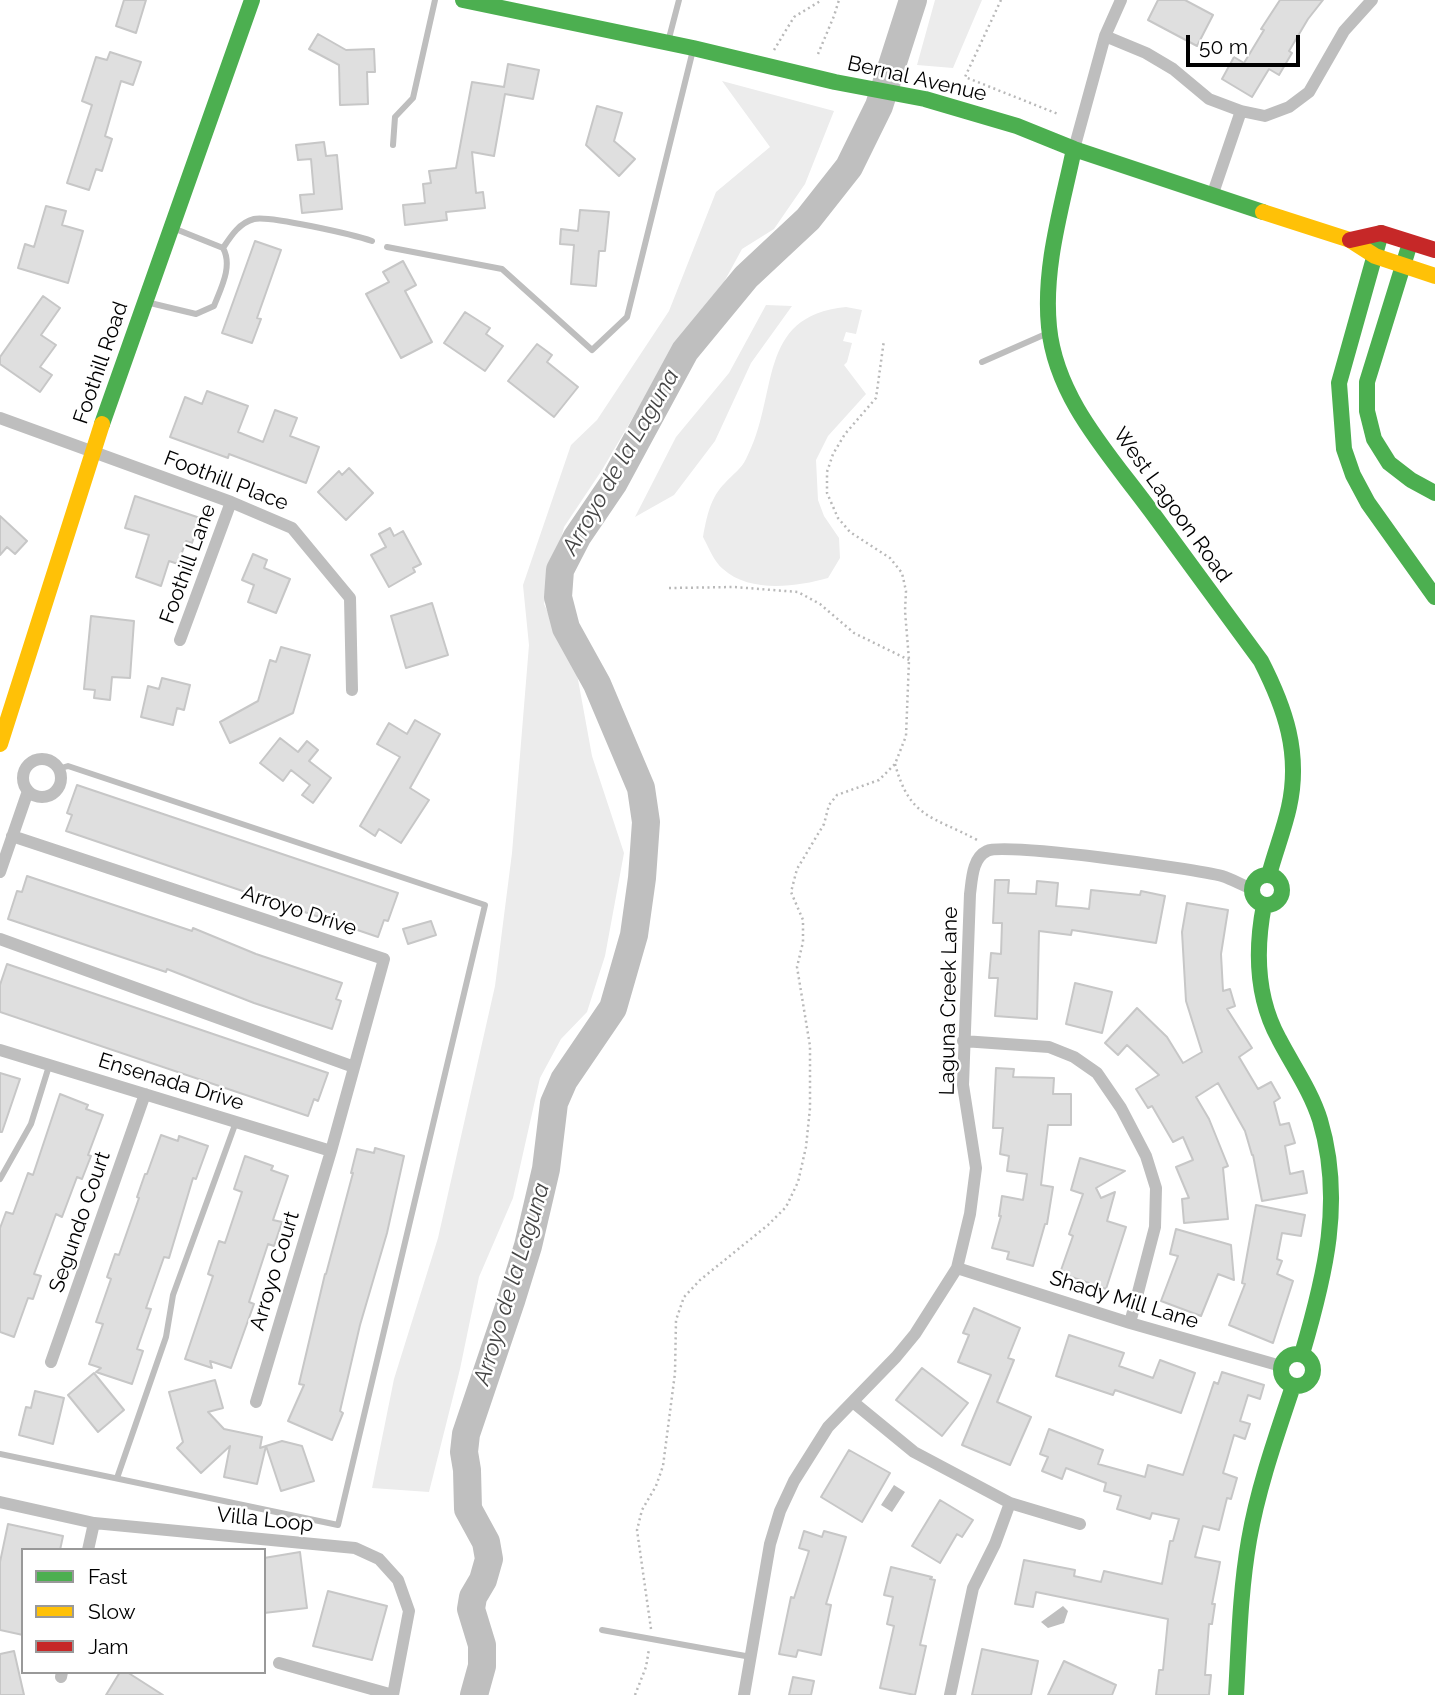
<!DOCTYPE html>
<html>
<head>
<meta charset="utf-8">
<style>
  body { margin:0 }
  #map { position:relative; width:1435px; height:1695px; overflow:hidden; background:#fff; font-family:Raleway,sans-serif }
  canvas { display:block }
  .legend { position:absolute; left:21px; top:1548px; width:245px; height:126px; box-sizing:border-box; background:#fff; border:2px solid #999; margin:0; padding:9px 12px; list-style:none; font-size:21px; color:#000 }
  .legend li { display:flex; align-items:center; gap:14px; height:35px }
  .legend b { width:35px; border:2px solid #999 }
  .scale { position:absolute; left:1186px; top:35px; width:114px; height:32px; box-sizing:border-box; border:4px solid #000; border-top:0; padding-left:9px; font-size:21px; line-height:24px; white-space:nowrap; color:#000; -webkit-text-stroke:5px #fff; paint-order:stroke }
</style>
</head>
<body>
<div id="map">
<canvas width="1435" height="1695"></canvas>
<ul class="legend">
<li><b style="height:9px;background:#4caf50"></b>Fast</li>
<li><b style="height:9px;background:#ffc107"></b>Slow</li>
<li><b style="height:9px;background:#c62828"></b>Jam</li>
</ul>
<div class="scale">50 m</div>
</div>
<script>
const g = document.querySelector('canvas').getContext('2d');
g.lineJoin = 'round';
function paint(path, color) {
  g.fillStyle = color;
  g.fill(path, 'evenodd');
}
function stroke(path, color, width, dash) {
  g.strokeStyle = color;
  g.lineWidth = width;
  g.lineCap = dash ? 'butt' : 'round';
  g.setLineDash(dash || []);
  g.stroke(path);
}
function drawText(font, color, halo, rows, align = 'center') {
  g.font = font + ' Raleway,sans-serif';
  g.lineWidth = 5;
  g.setLineDash([]);
  g.textBaseline = 'middle';
  g.strokeStyle = halo;
  g.fillStyle = color;
  for (const [text, x, y, turn = 0] of rows) {
    g.save();
    g.translate(x, y);
    g.rotate((+turn || 0) * Math.PI / 180);
    g.textAlign = isNaN(turn) ? turn : align;
    if (halo) g.strokeText(text, 0, 0);
    g.fillText(text, 0, 0);
    g.restore();
  }
}
paint(new Path2D(`
  M935,0H982L953,68L917,65Z
  M722,81L834,111L805,184L774,229L742,249L724,282L677,342L602,470L564,527L544,604L577,674L592,756L624,853L605,956L587,1012L561,1039L540,1078L513,1198L479,1277L460,1369L429,1492L372,1488L394,1379L438,1238L495,986L512,853L529,645L523,585L571,445L597,420L669,311L716,192L770,147Z
  M766,305L792,306L751,363L715,441L674,495L635,517L676,437L729,373Z
  M846,307L862,310L856,334L846,332L843,341L852,343L847,362L844,365L866,394L828,436L816,460L818,500L824,516L839,538L840,558L828,578C796,587 749,593 723,569C714,562 708,546 703,537C707,516 710,498 725,483C732,475 742,468 746,459C780,395 755,316 846,307Z`), '#ececec');
paint(new Path2D(`
  M894,1485L905,1492L892,1512L881,1505Z
  M1063,1606L1068,1611L1064,1623L1048,1628L1041,1622Z`), '#bfbfbf');
stroke(new Path2D(`
  M474,1695L482,1666V1645L471,1609L473,1597L483,1580L489,1559L486,1542L468,1509L467,1470L464,1452L466,1434L511,1301L528,1246L546,1169L554,1103L564,1080L613,1008L634,935L642,878L646,822L641,788L597,684L566,628L558,597L560,570L577,537L613,484L685,351L746,277L808,219L849,167L879,106L913,0`), '#bfbfbf', 28);
const building = new Path2D(`
  M124,0H146L136,33L116,26Z
  M1158,0H1185L1213,15L1197,46L1148,20Z
  M1280,0H1323L1308,19L1289,51L1292,53L1279,75L1269,69L1252,97L1222,79L1234,57L1244,63L1264,30L1261,29Z
  M318,34L346,50L374,49L375,72H367L368,104L340,105L339,65L309,49Z
  M110,52L141,62L133,85L121,81L105,136L112,139L102,171L96,169L89,190L67,183L92,105L82,101L96,57L107,60Z
  M508,64L539,70L533,99L505,94L494,156L472,152L476,193L483,192L485,208L446,212L447,220L405,225L403,205L425,203L423,184L431,183L429,171L456,168L472,82L504,87Z
  M597,106L622,113L614,141L635,159L619,176L586,145Z
  M324,142L326,156L337,155L342,209L302,213L300,195L314,194L311,159L298,160L296,145Z
  M46,206L66,211L62,225L83,231L68,283L18,268L25,244L34,247Z
  M580,210L609,212L605,251H599L596,286L571,284L574,245L560,244L561,229L578,231Z
  M255,241L281,250L257,318L261,319L252,343L222,333Z
  M403,261L416,285L405,291L432,342L401,358L366,294L389,282L383,272Z
  M43,296L60,308L41,335L56,345L40,367L52,375L40,392L0,364V357Z
  M465,312L490,328L486,334L503,346L485,371L444,343Z
  M537,344L552,355L547,362L578,387L554,417L508,381Z
  M207,391L248,406L238,432L263,442L275,410L297,418L290,436L319,447L306,483L229,454L228,458L170,437L185,397L202,404Z
  M349,468L373,493L346,520L318,492L339,471L342,475Z
  M135,496L200,518L192,543L186,541L178,564L169,561L161,586L136,577L149,535L125,528Z
  M0,516L27,541L15,554L7,547L0,555Z
  M390,528L394,536L403,531L421,564L413,568L415,572L389,587L371,555L386,547L379,534Z
  M253,554L267,560L264,568L290,579L276,613L248,602L254,585L242,580Z
  M432,603L448,655L406,668L391,616Z
  M91,616L134,621L130,678L112,677L110,700L94,698L95,690L84,689Z
  M281,647L310,655L293,713L230,743L220,722L258,701L270,660L276,662Z
  M162,678L190,685L184,710L177,708L173,725L141,717L148,686L159,689Z
  M415,720L440,734L410,788L429,800L401,843L379,829L375,836L360,826L400,757L377,744L389,723L407,734Z
  M280,738L298,752L307,741L318,750L309,761L331,778L313,803L302,795L310,785L291,770L283,781L260,763Z
  M77,785L398,893L388,921L384,920L378,937L66,831L72,815L67,813Z
  M27,876L192,931L193,928L256,954L342,983L336,999L341,1001L332,1029L254,1003L167,969L166,972L8,919L17,891L22,892Z
  M995,880H1009L1008,893L1036,894L1037,881L1058,883L1056,906L1081,908L1089,909L1091,890L1140,895L1141,891L1165,896L1156,943L1072,930L1071,935L1039,931L1037,1019L995,1016L998,978H989L991,953L1001,954L1002,923H993Z
  M1187,903L1228,910L1221,954L1223,991L1230,989L1235,1006L1227,1009L1252,1048L1239,1057L1258,1089L1271,1082L1280,1098L1274,1102L1280,1125L1289,1123L1295,1143L1285,1146L1290,1174L1303,1171L1307,1193L1262,1201L1253,1155H1252L1245,1131L1218,1083L1196,1097L1209,1119L1228,1166L1223,1168L1228,1219L1184,1223L1182,1199L1189,1198L1176,1167L1193,1160L1183,1137L1173,1142L1152,1106L1148,1108L1136,1089L1159,1075L1127,1045L1118,1055L1105,1043L1137,1008L1167,1037L1183,1063L1202,1052L1186,1001L1182,932Z
  M431,921L436,935L408,944L403,929Z
  M7,964L328,1073L318,1101L314,1099L308,1116L0,1012V985Z
  M1075,983L1112,992L1102,1033L1066,1024Z
  M996,1068L1014,1069L1013,1077L1054,1078L1053,1094H1071V1125H1048L1041,1185L1053,1187L1047,1224H1045L1033,1266L1007,1259L1009,1252L992,1248L1001,1216H999L1002,1196L1023,1200L1027,1174L1007,1171L1009,1156L1000,1154L1003,1128H993Z
  M0,1073L20,1079L2,1132H0Z
  M60,1094L88,1105L86,1109L103,1115L88,1155L91,1156L82,1179L77,1177L62,1217L56,1214L34,1274L41,1276L33,1299L28,1298L14,1337L0,1332V1228L6,1212L13,1214L28,1173L33,1175Z
  M161,1135L178,1141L179,1136L208,1146L196,1179L193,1178L169,1258L164,1257L146,1308L151,1309L137,1349L143,1351L132,1384L96,1372L101,1368L89,1364L103,1324L96,1322L111,1279L107,1277L115,1254L119,1255L139,1198L137,1197L145,1174H147Z
  M375,1148L404,1156L387,1233L360,1325L340,1411L343,1413L332,1440L288,1421L304,1385L299,1384L325,1274H326L353,1173H351L357,1149L374,1153Z
  M245,1156L273,1166L271,1170L288,1176L273,1220L282,1222L274,1246L268,1244L249,1302L254,1304L231,1368L210,1361L212,1368L185,1359L213,1276L208,1274L219,1241L225,1243L242,1192L234,1189Z
  M1080,1158L1125,1171L1096,1188L1101,1198L1115,1192L1107,1221L1126,1227L1106,1289L1060,1273L1073,1236L1069,1234L1083,1194L1071,1190Z
  M1256,1205L1305,1215L1301,1236L1282,1233L1277,1259L1282,1261L1277,1274L1293,1281L1273,1343L1229,1325L1245,1284L1242,1283Z
  M1176,1229L1231,1245L1234,1280L1218,1274L1201,1316L1161,1301L1178,1256L1170,1254Z
  M974,1308L1020,1328L1008,1358L1014,1360L997,1402L1031,1417L1010,1465L962,1445L991,1375L958,1362L969,1335L963,1333Z
  M1069,1335L1124,1353L1119,1366L1153,1378L1160,1360L1195,1373L1181,1413L1115,1390L1113,1395L1056,1376Z
  M922,1368L968,1403L942,1436L896,1400Z
  M1222,1372L1264,1385L1260,1399L1248,1395L1240,1421L1250,1424L1245,1439L1234,1435L1223,1473L1237,1478L1231,1499L1227,1498L1219,1530L1203,1526L1195,1557L1220,1562L1212,1604H1215L1212,1624H1209L1205,1675H1211L1209,1695H1156L1159,1670H1163L1168,1619L1036,1592L1033,1607L1015,1604L1024,1560L1075,1570L1074,1576L1101,1582L1104,1571L1162,1584L1170,1541H1173L1179,1519L1152,1513L1150,1519L1117,1509L1121,1496L1104,1491L1106,1483L1066,1468L1062,1479L1042,1471L1048,1457L1040,1454L1049,1429L1103,1450L1098,1464L1145,1477L1148,1465L1183,1475L1214,1382L1218,1384Z
  M94,1373L124,1410L98,1432L68,1395Z
  M215,1380L223,1408L208,1412L224,1429L262,1437L260,1448L266,1446L257,1484L224,1477L230,1446L201,1473L177,1448L183,1442L169,1392Z
  M35,1391L64,1398L53,1444L19,1435L26,1407L31,1408Z
  M282,1441L302,1446L314,1481L281,1491L266,1446Z
  M849,1450L890,1473L862,1522L821,1497Z
  M940,1500L973,1520L962,1537L957,1534L940,1563L912,1546Z
  M8,1524L63,1536L60,1550H23V1635L0,1630V1562Z
  M804,1531L822,1537L824,1531L846,1537L826,1604L831,1605L821,1655L798,1650L796,1657L779,1654L791,1597L794,1598L809,1551L799,1548Z
  M300,1552L307,1608L264,1613V1558Z
  M891,1567L932,1577L930,1579L935,1580L920,1645L926,1646L915,1695L880,1688L894,1626L887,1624L893,1597L884,1595Z
  M328,1591L387,1606L372,1660L313,1646Z
  M982,1649L1038,1661L1031,1695H972Z
  M14,1651L24,1695H0V1654Z
  M1064,1661L1116,1685L1112,1695H1048Z
  M120,1672H127L163,1695H106Z
  M793,1677L814,1681L811,1695H789Z`);
paint(building, '#dfdfdf');
stroke(building, '#c7c7c7', 2);
stroke(new Path2D(`
  M1001,0L965,77L1058,114
  M774,50L794,17L822,0
  M818,54L834,16L839,0
  M669,588L734,587L798,592L820,604L854,633L909,660
  M895,764C910,819 933,816 977,840
  M651,1629L637,1530L642,1510L656,1486L663,1466L675,1373L676,1320L684,1297L700,1280L768,1225L786,1207L798,1182L806,1147L810,1108V1046L797,967L803,942V920L791,892L797,869L824,824L829,805L837,795L879,780L895,764L906,736L909,660L905,611L906,591L902,573L890,558L850,532L838,518L827,493V472L833,454L845,434L876,398L884,340
  M635,1695L646,1667L649,1649`), '#b9b9b9', 2.5, [2, 3.5]);
stroke(new Path2D(`
  M668,42L679,0
  M393,145L395,117L413,98L435,0
  M387,247L502,269L592,350L627,317L693,50
  M223,248C231,236 239,223 254,219C268,215 355,235 372,241
  M146,302L196,314L214,306C221,288 233,266 223,248L173,228
  M982,362L1048,333
  M0,1179L31,1124L49,1066
  M0,1454L338,1525L485,905L68,766L58,769
  M117,1478L166,1337L173,1295L236,1122
  M602,1630L751,1657`), '#bebebe', 6);
stroke(new Path2D(`
  M1105,36L1146,53L1173,69L1209,99L1241,111L1265,116L1289,107L1309,92L1344,31L1372,0
  M1074,149L1105,36L1121,0
  M1212,196L1241,111
  M0,418L231,502L292,528L350,598L352,690
  M180,640L231,502
  M23 778a19 19 0 1 1 38 0a19 19 0 1 1-38 0Z
  M12,836L384,959L331,1151L256,1402
  M0,872L28,791
  M0,939L354,1067
  M963,1041L1049,1047L1074,1057L1097,1073L1121,1108L1146,1156L1156,1188L1155,1227L1130,1323
  M0,1050L331,1151
  M957,1268L1130,1323L1281,1366
  M51,1362L145,1094
  M853,1402L914,1452L1010,1503L1080,1524
  M0,1502L94,1523L355,1548L379,1559L398,1580L409,1611L393,1695
  M88,1550L94,1523
  M279,1663L393,1695
  M61,1677L62,1672
  M744,1695L770,1544L780,1511L794,1481L828,1427L896,1357L915,1334L957,1268L970,1214L976,1168L963,1085L970,894C972,880 972,858 987,851C1004,842 1196,869 1222,876C1232,879 1242,885 1252,889
  M950,1695L973,1588L995,1544L1010,1503`), '#bebebe', 12);
stroke(new Path2D(`
  M463,0L693,48L835,82L925,99L1017,126L1074,149L1263,212
  M1074,149C1062,207 1043,267 1049,327C1056,399 1110,455 1151,511C1188,561 1224,611 1261,661C1285,708 1301,753 1289,807C1284,830 1275,852 1269,875
  M1381,233L1339,383L1344,449L1353,475L1368,503L1435,597
  M1410,243L1367,382V411L1374,439L1389,463L1411,480L1435,493
  M102,424L252,0
  M1252 890a15 15 0 1 1 30 0a15 15 0 1 1-30 0Z
  M1264,905C1255,951 1256,997 1279,1039C1293,1066 1311,1091 1320,1120C1344,1200 1325,1276 1302,1354
  M1281 1370a16 16 0 1 1 32 0a16 16 0 1 1-32 0Z
  M1236,1695C1239,1643 1240,1592 1249,1540C1258,1488 1276,1437 1293,1386`), '#4caf50', 16);
stroke(new Path2D(`
  M1263,212L1350,240L1375,256L1435,276
  M0,744L102,424`), '#ffc107', 16);
stroke(new Path2D(`
  M1350,240L1381,233L1435,250`), '#c62828', 16);
drawText('21px', '#000', '#fff', [
  ["Bernal Avenue",917,79,13],
  ["Foothill Road",101,363,-71],
  ["Foothill Place",226,481,21],
  ["West Lagoon Road",1172,505,54],
  ["Foothill Lane",188,564,-70],
  ["Arroyo Drive",299,911,18],
  ["Laguna Creek Lane",949,1001,-89],
  ["Ensenada Drive",171,1082,17],
  ["Segundo Court",80,1222,-71],
  ["Arroyo Court",275,1271,-73],
  ["Shady Mill Lane",1124,1300,17],
  ["Villa Loop",265,1520,6]
]);
drawText('italic 23px', '#444', '#fff', [
  ["Arroyo de la Laguna",621,462,-60],
  ["Arroyo de la Laguna",512,1284,-73]
]);
</script>
</body>
</html>
